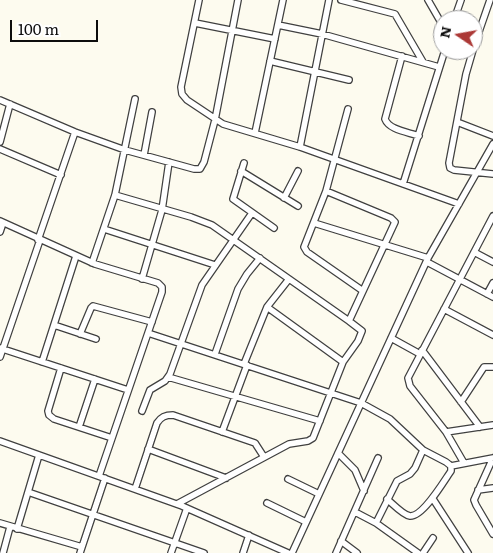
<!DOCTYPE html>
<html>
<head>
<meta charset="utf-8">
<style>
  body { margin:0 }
  #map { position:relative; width:493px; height:553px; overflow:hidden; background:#fdfbef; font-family:Literata,serif }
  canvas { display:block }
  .north { position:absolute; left:433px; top:10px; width:50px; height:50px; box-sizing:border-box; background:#fff; border:1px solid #9e9e9e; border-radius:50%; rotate:282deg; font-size:14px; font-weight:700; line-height:20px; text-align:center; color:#0d0d0d }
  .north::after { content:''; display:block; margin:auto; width:18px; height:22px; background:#ac3936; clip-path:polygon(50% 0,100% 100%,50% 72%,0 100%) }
  .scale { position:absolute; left:10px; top:20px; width:88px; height:22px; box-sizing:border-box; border:2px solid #0d0d0d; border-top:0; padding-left:6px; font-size:15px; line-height:18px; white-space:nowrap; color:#0d0d0d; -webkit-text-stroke:4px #fff; paint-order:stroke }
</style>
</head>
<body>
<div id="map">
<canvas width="493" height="553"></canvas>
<div class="north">N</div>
<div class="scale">100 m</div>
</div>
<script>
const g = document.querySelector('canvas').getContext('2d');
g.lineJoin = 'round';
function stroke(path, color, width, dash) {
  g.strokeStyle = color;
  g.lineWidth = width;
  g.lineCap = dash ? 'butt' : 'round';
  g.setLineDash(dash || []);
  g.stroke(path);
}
const minor = new Path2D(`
  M199,0L181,87L182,94L187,100L223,124L300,147L459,204
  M341,0L395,14L423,62
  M428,0L443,26
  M454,20L461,0
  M195,23L275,39
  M278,25L322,34L439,67
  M473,49L490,0
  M473,50L466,74L449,163L450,168L454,170L493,174
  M402,56L385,119C389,130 408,132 419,136
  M270,61L349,80
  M0,100L75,132L125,150L194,169H200L204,162L215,120L238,0
  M348,109L326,191L304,247L307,252L363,291
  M457,122L493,136
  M255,133L283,0
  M0,142L10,104
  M300,147L329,0
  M0,149L61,175
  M144,155L152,112
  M244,163L233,199L274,228
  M241,171L298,206
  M403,184L445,50
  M326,191L391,218L395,222L349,321
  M115,195L191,217L212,225L349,321L362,331L358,341L343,362L313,438L308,441L289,444L177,504
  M284,198L298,171
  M0,221L95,264L158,283L162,287V292L99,476
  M314,223L428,258
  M104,229L215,265
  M0,232L3,223
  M38,240L75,132
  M474,252L493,262
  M427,262L493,297
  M92,263L115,195L135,99
  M142,279L162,210L169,162
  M487,294L493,283
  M267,307L343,362
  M444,309L493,335
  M54,325L96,339
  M148,333L361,403L390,419L423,450L446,462L451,466V471C444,481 423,517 410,516C403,515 393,504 387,499
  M80,334L91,308L93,306L152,322
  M391,338L420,354
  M0,348L128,390
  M422,350L480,427
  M215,354L238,289L247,274L260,258
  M0,357L40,240
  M42,362L76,256
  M244,364L267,307L289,279
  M61,368L48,411L49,415L54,419L112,438
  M168,377L320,421
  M461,402L484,367H493
  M142,411L150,390L165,381L170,374L202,285L252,213
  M79,427L95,379
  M222,432L247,365
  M446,432L493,425
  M0,441L182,506L288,553
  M148,449L226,478
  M338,453L355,470L364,491
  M493,458L474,500L476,505L493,534
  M464,463L446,432L410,386L408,378L493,216
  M451,466L493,458
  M288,479L319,494
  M135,489L157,423C161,417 165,415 173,415L255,443L264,457
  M478,490L493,488
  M28,492L204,553
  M433,499L468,553
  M267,503L306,522
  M355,512L376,523L418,553
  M0,523L82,547
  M376,523L397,481L410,474L415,468L423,450
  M17,529L39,455
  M341,541L357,553
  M3,553L10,527
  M80,553L105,478
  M171,553L187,508
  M243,553L249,535
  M292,553L428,258L493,144
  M336,553L378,458
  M423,553L433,538`);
stroke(minor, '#404040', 8);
stroke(minor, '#fff', 5.5);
</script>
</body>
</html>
